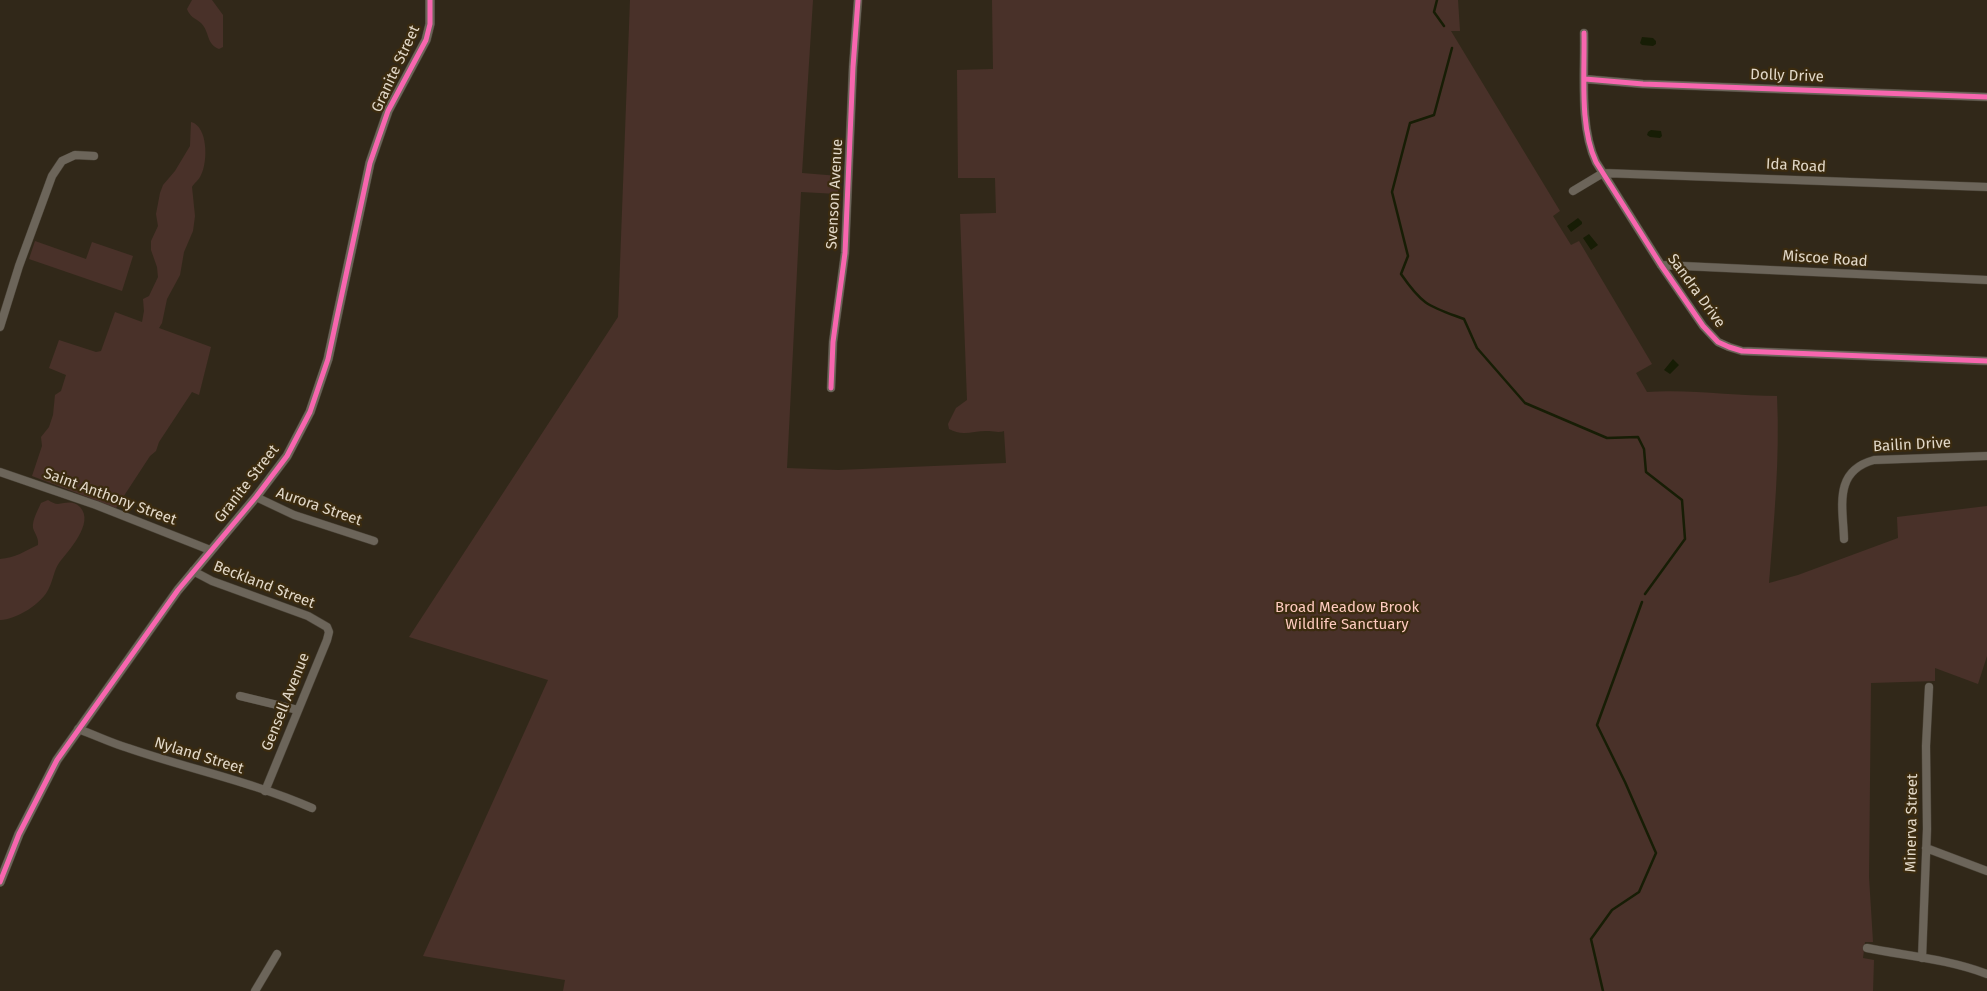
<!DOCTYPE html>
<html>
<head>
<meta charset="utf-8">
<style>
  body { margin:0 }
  canvas { display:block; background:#312819 }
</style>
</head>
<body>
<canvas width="1987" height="991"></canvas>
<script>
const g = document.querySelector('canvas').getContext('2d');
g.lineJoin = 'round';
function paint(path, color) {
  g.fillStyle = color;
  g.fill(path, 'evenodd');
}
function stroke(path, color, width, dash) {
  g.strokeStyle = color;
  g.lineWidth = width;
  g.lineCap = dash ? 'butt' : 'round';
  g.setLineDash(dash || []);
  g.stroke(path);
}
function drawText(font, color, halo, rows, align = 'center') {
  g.font = font + ' "Fira Sans",sans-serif';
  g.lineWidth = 4.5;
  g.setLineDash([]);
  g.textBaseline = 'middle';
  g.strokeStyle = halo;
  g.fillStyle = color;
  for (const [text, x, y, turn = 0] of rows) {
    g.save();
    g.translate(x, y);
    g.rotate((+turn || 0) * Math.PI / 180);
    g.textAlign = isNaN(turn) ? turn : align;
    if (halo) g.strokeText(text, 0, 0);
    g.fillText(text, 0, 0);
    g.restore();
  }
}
paint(new Path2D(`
  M192,0H212L223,15V47L219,49C206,44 210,32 201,23C195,18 190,17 187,9Z
  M630,0H813L802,173L839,176L838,194L801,192L787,468L838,470L1006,463L1004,431C998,433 995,431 989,431C974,430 963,437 949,429L948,424L956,408L967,400L960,214L996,213L995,178H958L957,70L993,69L992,0H1458L1460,31H1451L1560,211L1553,216L1571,245L1579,241L1652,364L1636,373L1647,392C1690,389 1734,396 1777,396C1780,459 1774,520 1769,583L1798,575L1898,538L1897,517L1987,506V656L1978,684L1935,668V681L1871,683L1869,877L1873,942H1865L1863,958L1874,960L1873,991H563L565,980L423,956L548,680L409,637L618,317Z
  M191,122C208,126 208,162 201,175C199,180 194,183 192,187L195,216L193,231L184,252L180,275L167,299L162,323L159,328L211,347L199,395L192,392L159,442L156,451L150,456L116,508L32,476L42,446L41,437L49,427L53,415L55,395L61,391L66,375L49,368L59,340L96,352L101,351L115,312L142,322L144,311L143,299L149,296L158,277L157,267L151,250V241L158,226L156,214L160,193L163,185L175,171L190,146Z
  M35,241L86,259L92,242L133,256L122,291L29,259Z
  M48,500C51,502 55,504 58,504C66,503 73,500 80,507C95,523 68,551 59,563C54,570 53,580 49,588C43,603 16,620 0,620V559C15,558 25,551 38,545C39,538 35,534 33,528C32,520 38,510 41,503Z`), '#493129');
paint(new Path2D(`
  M1642,37L1653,38L1656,41V44L1653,46L1642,45L1640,43Z
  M1651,130L1661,131L1662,136L1660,138L1650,137L1647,135L1648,132Z
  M1578,218L1582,222V224L1571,232L1567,226Z
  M1589,234L1598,245L1591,250L1583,238Z
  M1673,359L1679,365L1670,374L1664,370Z`), '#171d05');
stroke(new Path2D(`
  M1437,0L1434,12L1444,26
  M1452,48L1434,115L1410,123L1392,192L1408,256L1401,274C1423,306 1429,306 1464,319L1477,348L1525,403L1607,438L1638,437L1644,449L1646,472L1682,500L1685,539L1645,594
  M1603,991L1591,939L1612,910L1639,892L1656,853L1625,782L1597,725L1642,602`), '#171d05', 2.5);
const minor = new Path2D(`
  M1584,33C1585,73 1579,126 1596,162L1661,265L1703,326L1718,342L1729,347L1742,351L1987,361
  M1585,79L1643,84L1987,97
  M1573,191L1603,173L1987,187
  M1661,265L1987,280
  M0,327L19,266L52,176L62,161L75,155L94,156
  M831,388L833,342L845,253L853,67L858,0
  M0,472L96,505L210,550
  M256,497L294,515L374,541
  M1844,539C1843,507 1833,471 1874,460L1987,456
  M193,571L212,581L308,616L327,627L329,632L327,640L265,791
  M240,696L298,710
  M78,729C95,735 111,743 128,748C189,769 253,782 312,808
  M1926,848L1987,871
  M1867,948C1907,956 1948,959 1987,974
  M1922,958L1927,829L1926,746L1929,687
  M255,991L277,954`);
const tertiary = new Path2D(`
  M0,882L19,834L57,760L178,590L256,497L287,456L310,412L328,359L370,163L388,111L426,40L430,24V0`);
stroke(minor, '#494236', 9);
stroke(tertiary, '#494236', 10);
stroke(minor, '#6c655a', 8);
stroke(tertiary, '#6c655a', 9);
stroke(new Path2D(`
  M1584,33C1585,73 1579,126 1596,162L1661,265L1703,326L1718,342L1729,347L1742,351L1987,361
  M1585,79L1643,84L1987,97
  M831,388L833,342L845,253L853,67L858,0
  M0,882L19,834L57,760L178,590L256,497L287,456L310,412L328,359L370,163L388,111L426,40L430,24V0`), '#f766af', 5);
drawText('15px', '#e2d8c8', '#3b2b0f', [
  ["Granite Street",396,69,-65],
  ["Dolly Drive",1787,76,2],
  ["Ida Road",1796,166,3],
  ["Svenson Avenue",835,194,-87],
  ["Miscoe Road",1825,259,4],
  ["Sandra Drive",1696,291,54],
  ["Bailin Drive",1912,445,-3],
  ["Granite Street",247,484,-52],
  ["Saint Anthony Street",110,497,20],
  ["Aurora Street",319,507,19],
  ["Beckland Street",264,585,21],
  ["Gensell Avenue",286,702,-68],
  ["Nyland Street",199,756,17],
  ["Minerva Street",1912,823,-89]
]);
drawText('15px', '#fecbbf', '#3b2b0f', [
  ["Broad Meadow Brook",1347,608],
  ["Wildlife Sanctuary",1347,625]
]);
</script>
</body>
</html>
